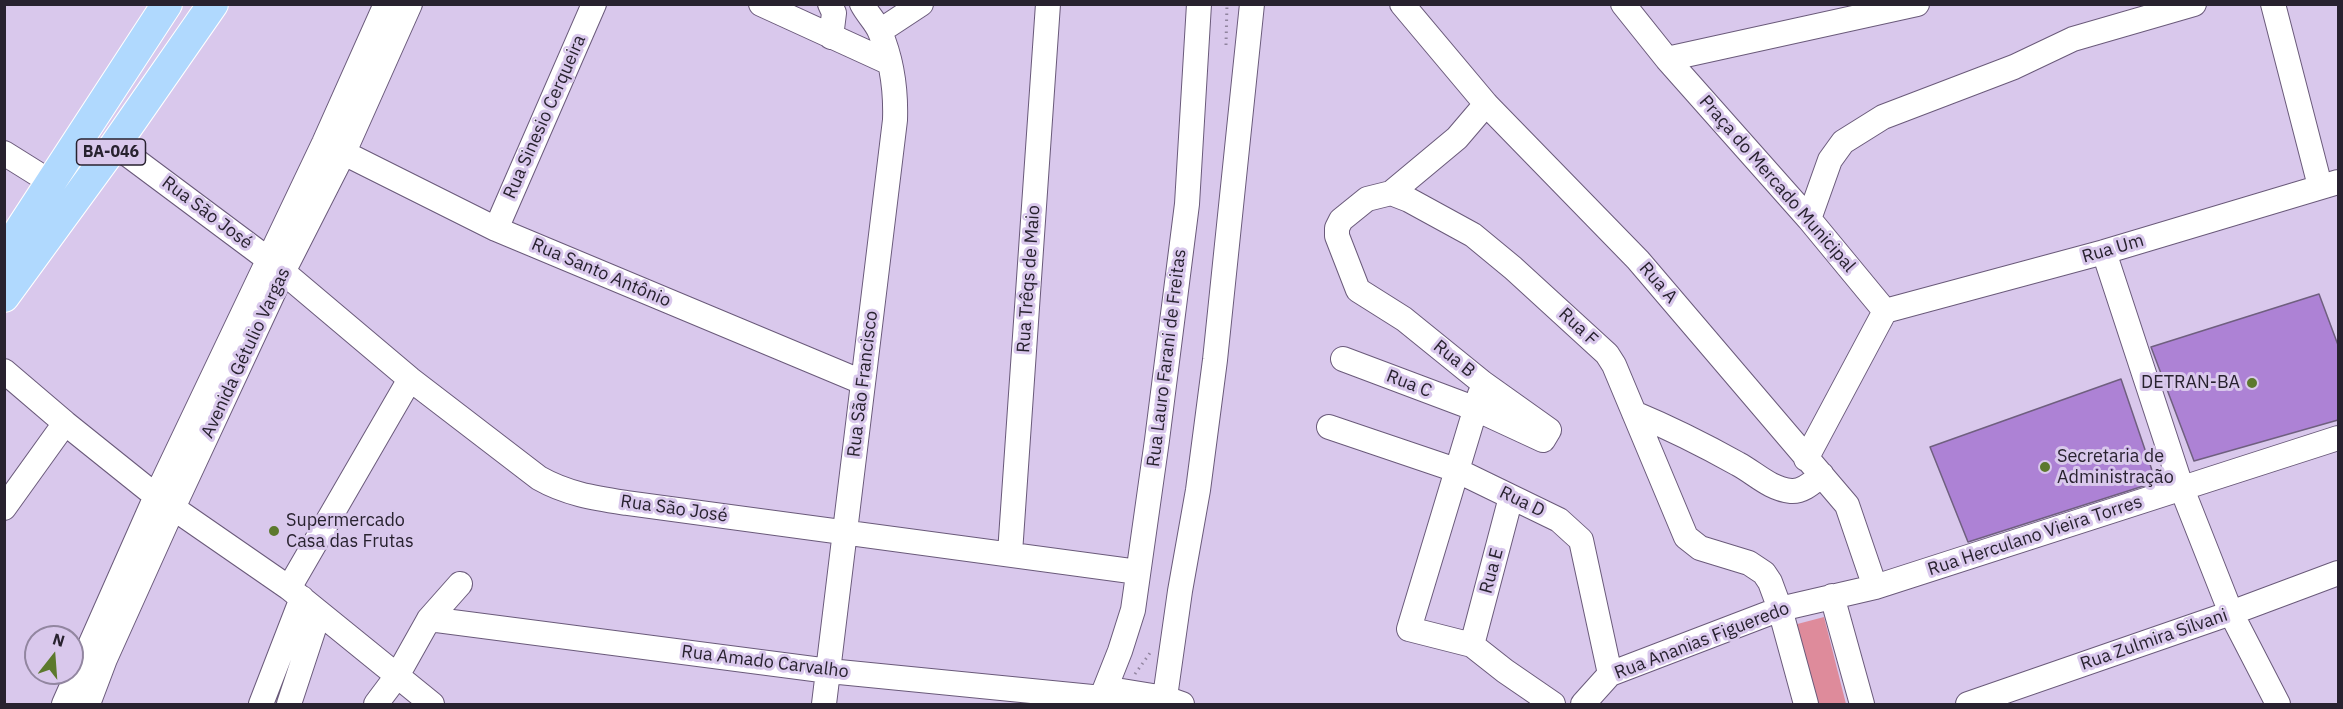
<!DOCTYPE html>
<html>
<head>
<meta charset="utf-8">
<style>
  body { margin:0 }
  #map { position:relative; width:2343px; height:709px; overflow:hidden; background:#d9c8ec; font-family:"IBM Plex Sans",sans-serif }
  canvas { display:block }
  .frame { position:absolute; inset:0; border:6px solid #28222f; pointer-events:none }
  .north { position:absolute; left:24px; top:625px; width:60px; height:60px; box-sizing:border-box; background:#d9c8ec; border:2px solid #9286a0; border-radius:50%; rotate:17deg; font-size:16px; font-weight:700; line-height:24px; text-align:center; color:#28222f }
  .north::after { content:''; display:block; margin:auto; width:21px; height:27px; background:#5c792d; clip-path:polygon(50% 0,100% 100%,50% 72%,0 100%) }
</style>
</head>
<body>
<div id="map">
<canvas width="2343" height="709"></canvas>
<div class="frame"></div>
<div class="north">N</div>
</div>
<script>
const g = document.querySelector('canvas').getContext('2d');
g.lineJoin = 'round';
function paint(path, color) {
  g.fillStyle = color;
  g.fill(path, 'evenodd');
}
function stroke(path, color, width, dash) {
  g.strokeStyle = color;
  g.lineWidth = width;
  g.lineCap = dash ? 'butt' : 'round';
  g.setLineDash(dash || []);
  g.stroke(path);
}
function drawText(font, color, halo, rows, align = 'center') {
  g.font = font + ' "IBM Plex Sans",sans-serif';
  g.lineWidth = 6;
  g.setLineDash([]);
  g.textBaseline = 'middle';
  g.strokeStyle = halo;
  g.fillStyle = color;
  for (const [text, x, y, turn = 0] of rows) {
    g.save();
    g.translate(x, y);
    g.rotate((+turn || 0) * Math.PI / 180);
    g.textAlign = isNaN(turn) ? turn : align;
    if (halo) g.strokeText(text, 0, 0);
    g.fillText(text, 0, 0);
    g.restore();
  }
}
paint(new Path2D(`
  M1824,617L1846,704H1806L1786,627Z`), '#de8b9b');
const building = new Path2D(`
  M2319,294L2338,345V420L2194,461L2151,347Z
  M2121,379L2156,482L1968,542L1930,447Z`);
paint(building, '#ad82d5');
stroke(building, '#6f5f7f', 1.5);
const minor = new Path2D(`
  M761,4L890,63
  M830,4L834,13L831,37
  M1402,4L1486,104L1638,260L1847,505L1875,587
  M1623,4L1667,59L1809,219L1885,311
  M2273,4L2320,186
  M880,31L921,4
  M1667,59L1917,4
  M115,145L269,260L410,379L539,478C567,494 595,498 627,503L1138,572
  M330,146L496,229L862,382
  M4,153L52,183
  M1391,193L1457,138L1486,104
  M1809,219L1830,160L1843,142L1883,117L2014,67L2073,39L2194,4
  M496,229L594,4
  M2104,252L2182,489L2231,613L2278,704
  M1885,311L2104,252L2338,182
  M1343,359L1476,409L1543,440L1549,430L1483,383L1404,319L1358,290L1337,236V228L1341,220L1367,199L1391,193L1409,200L1473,235L1513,268L1607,354L1614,365L1686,537L1700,548L1749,563L1764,573L1770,582L1780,609L1806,704
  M4,371L65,423L156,496L289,588L432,704
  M1480,394L1409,629L1472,645L1505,671L1553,704
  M1634,413C1670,428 1704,445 1738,464C1755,473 1770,489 1791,491C1803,492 1813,482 1822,475
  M1329,427L1456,470L1559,520L1581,540L1610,674
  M1806,459L1885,311
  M4,508L65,423
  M1010,553L1048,4
  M289,588L410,379
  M1832,596L1862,704
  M429,619L829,671L1102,698L1122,691L1165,698L1182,704
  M1472,645L1511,497
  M64,704L156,496L324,143L386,4
  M88,704L105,659L173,508L283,272L344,152L410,4
  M261,704L302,598
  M289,704L319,613
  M376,704L397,676L429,619L460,584
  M824,704L895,120C896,90 892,60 880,32C876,22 867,14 862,4
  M1099,704L1120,651L1133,610L1157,440L1187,204L1199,4
  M1164,704L1180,591L1198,490L1215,360L1252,4
  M1583,704L1610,674L1780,609L1875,587L2338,438
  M1968,704L2231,613L2338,573`);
const major = new Path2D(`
  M4,254L167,4
  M4,297L115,145L213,4`);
stroke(minor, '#6a5a7a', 26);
stroke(major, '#fff', 32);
stroke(new Path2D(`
  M1226,45L1227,4
  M1135,674L1150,653`), '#90849e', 3, [1.5, 4.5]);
stroke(minor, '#fff', 24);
stroke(major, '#b0d9fe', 30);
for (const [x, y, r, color] of [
  [2252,383,6,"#5c792d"],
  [2045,467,6,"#5c792d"],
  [274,531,6,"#5c792d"]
]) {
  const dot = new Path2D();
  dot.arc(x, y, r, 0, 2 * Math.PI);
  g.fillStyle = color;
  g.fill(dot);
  stroke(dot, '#d9c8ec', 2);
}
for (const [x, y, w] of [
  [111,152,69]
]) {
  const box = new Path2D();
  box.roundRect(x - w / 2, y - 13, w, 26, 4.5);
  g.fillStyle = '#d9c8ec';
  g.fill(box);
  stroke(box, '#28222f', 1.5);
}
drawText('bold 16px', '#28222f', null, [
  ["BA-046",111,152]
]);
drawText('18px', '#28222f', '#d9c8ec', [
  ["Rua Sinesio Cerqueira",545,117,-66],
  ["Praça do Mercado Municipal",1777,184,49],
  ["Rua São José",207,213,37],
  ["Rua Um",2113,249,-16],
  ["Rua Santo Antônio",601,273,23],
  ["Rua Trêqs de Maio",1029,279,-86],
  ["Rua A",1658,283,49],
  ["Rua F",1578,327,43],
  ["Avenida Gétulio Vargas",246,353,-65],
  ["Rua Lauro Farani de Freitas",1167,358,-83],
  ["Rua B",1454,359,39],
  ["Rua São Francisco",863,384,-83],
  ["Rua C",1409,384,21],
  ["Rua D",1522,502,26],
  ["Rua São José",674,509,8],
  ["Rua Herculano Vieira Torres",2035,536,-18],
  ["Rua E",1492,571,-75],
  ["Rua Zulmira Silvani",2154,640,-19],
  ["Rua Ananias Figueredo",1702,641,-21],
  ["Rua Amado Carvalho",765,662,7]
]);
drawText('18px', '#28222f', '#d9c8ec', [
  ["DETRAN-BA",2240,383,"right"],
  ["Secretaria de",2057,457],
  ["Administração",2057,478],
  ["Supermercado",286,521],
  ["Casa das Frutas",286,542]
], 'left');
</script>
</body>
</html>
